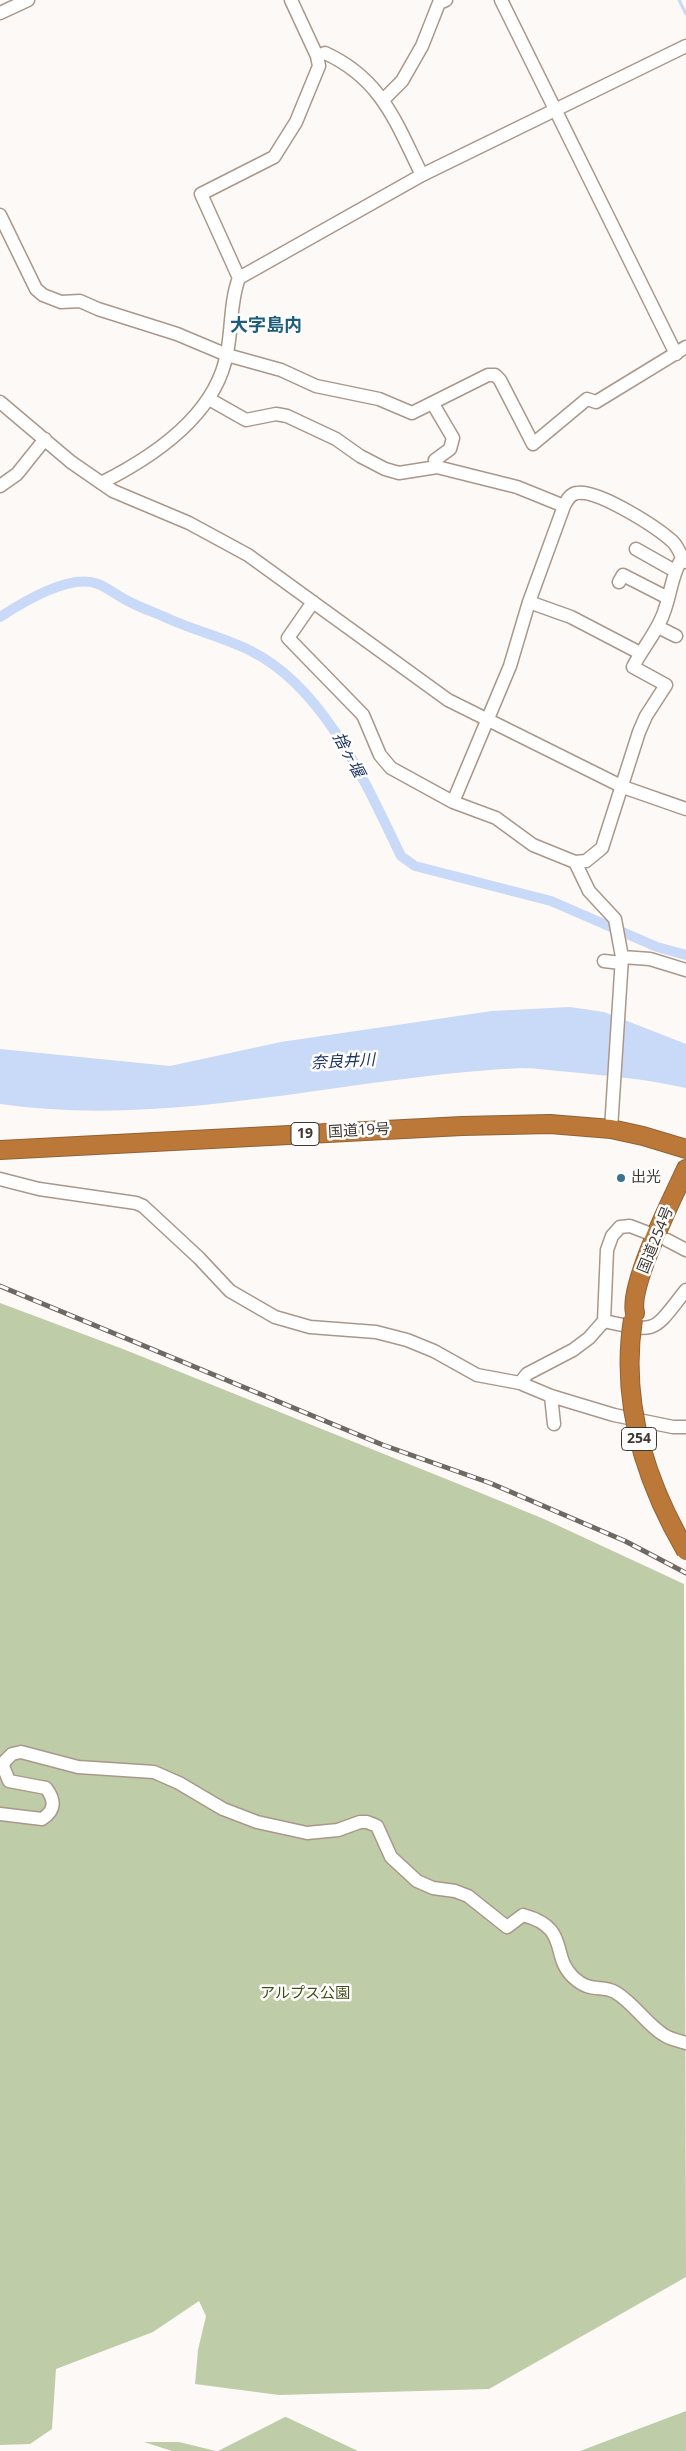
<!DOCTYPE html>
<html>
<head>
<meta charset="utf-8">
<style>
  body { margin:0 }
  canvas { display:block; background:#fdf9f6 }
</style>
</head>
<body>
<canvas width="686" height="2451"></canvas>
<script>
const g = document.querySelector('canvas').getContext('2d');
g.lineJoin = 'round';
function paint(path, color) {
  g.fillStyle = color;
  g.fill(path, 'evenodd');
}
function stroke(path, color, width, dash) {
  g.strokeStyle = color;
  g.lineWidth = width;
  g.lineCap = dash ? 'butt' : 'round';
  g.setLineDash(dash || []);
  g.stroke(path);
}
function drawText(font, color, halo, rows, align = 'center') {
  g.font = font + ' "Noto Sans","Noto Sans JP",sans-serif';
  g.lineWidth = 5;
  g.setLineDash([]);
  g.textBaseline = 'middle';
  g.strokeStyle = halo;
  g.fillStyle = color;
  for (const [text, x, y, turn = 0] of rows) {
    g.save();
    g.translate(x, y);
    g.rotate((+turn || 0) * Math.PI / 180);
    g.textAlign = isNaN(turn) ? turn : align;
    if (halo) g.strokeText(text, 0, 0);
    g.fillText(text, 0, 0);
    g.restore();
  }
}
paint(new Path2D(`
  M0,1303L123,1349L471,1489L544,1519L684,1584L686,2277L489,2389L279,2395L195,2384L198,2350L206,2316L199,2301L153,2332L56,2369L52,2429L30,2444L0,2445Z
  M686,2411V2451H580Z
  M285,2417H286L358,2451H218Z
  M144,2442H179L216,2451H172Z`), '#becda8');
paint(new Path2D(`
  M570,1007L604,1012L686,1044V1088C646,1079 611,1076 570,1072C554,1071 538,1068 522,1068C348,1076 174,1129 0,1104V1049L170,1066L281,1042L492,1011Z`), '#c9d9f8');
stroke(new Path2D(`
  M679,0L686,14`), '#c9d9f8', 3);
stroke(new Path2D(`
  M0,617C23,602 70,573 98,584C108,588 118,596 128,601C141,608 156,613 169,619C196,631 225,638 251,651C325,688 366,784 401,856L415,866L551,901L657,947L686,955`), '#c9d9f8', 10);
const minor = new Path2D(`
  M501,0L676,354
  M0,13L28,0
  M317,56L325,53C382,79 396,123 422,175
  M384,99L402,81L422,46L439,3L446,0
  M0,215L36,289L43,295L61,302L80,301L98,309L177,334L227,355L281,370L316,386L379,399L412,413L488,375H495L500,380L533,444L587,399L596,402L686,347
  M239,278L201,194L274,157L296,122L319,66L317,56L291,0
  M209,399L246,420L276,414L287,416L336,439L360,456L385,469L399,473L437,467L517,487L564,506
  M0,402L71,462L113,491L189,523L248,555L448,700L623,787L686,809
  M433,404L453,438L450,449L435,460L437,467
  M101,483C153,457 216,415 227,353C232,329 230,301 239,278L422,175L686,46
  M0,486L17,474L45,439
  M636,549L675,571
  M619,582L623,575L668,598
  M313,602L288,638L363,715L380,755L391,768L453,802L496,818L533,845L575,862L586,861L602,848L639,732L646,716L666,685L633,667C643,647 659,630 665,609C671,592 672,574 682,558
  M529,602L571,617L640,653
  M658,627L676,636
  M453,802L510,666L529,602L564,506C567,500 570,494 577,493C598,489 658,528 673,542C679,548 680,556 686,562
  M575,862L589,891L615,919L622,957L611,1129
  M622,957L650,959L686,970
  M604,961L621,963
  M0,1179L39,1189L136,1203L143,1206L199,1258L230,1291L275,1317L310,1327L376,1332L407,1340L434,1351L477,1375L520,1383L551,1396L614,1415L673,1427H686
  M667,1240L686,1250
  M604,1321C658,1333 652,1333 686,1290
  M520,1383L527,1374L573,1350L589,1338L604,1321L607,1250L612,1236L620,1227L630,1226L656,1236
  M551,1396L554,1424
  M0,1814L42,1819C56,1810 55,1800 46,1788L9,1781L3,1766L5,1761L12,1754L21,1752L78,1767L154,1772L179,1783L223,1809L257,1822L307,1833L338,1830L360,1822H367L377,1826L391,1857L417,1881L433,1888L455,1891L468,1896L507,1927L523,1915C571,1928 550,1955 573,1977C591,1994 601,1984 615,1992C634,2003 646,2024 664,2035C670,2039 679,2041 686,2043`);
const highway = new Path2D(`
  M0,1150L462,1126L550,1124L611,1129L643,1136L686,1149
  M635,1313C628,1286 673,1197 686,1169`);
stroke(minor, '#aa9789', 15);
stroke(highway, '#906236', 20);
stroke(minor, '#fff', 12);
stroke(highway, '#bc7839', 18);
const rail = new Path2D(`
  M0,1286L383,1445L490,1483L625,1541L686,1573`);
stroke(rail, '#6f6963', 5);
stroke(rail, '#fff', 3, [9]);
const highwayBridge = new Path2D(`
  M633,1319C620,1402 644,1479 686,1551`);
stroke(highwayBridge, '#906236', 20, []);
stroke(highwayBridge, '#bc7839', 18);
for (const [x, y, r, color] of [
  [621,1178,5,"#3b728d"]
]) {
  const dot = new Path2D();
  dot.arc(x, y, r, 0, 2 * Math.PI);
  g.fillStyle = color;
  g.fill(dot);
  stroke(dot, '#fff', 2);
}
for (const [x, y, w] of [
  [305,1134,28],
  [639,1439,35]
]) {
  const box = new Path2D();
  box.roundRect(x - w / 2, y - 11.5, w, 23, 4);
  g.fillStyle = '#fff';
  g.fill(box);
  stroke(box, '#3f3831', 1);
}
drawText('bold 14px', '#3f3831', null, [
  ["19",305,1134],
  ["254",639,1439]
]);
drawText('15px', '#3f3831', '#fff', [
  ["国道19号",359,1131,-3],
  ["国道254号",656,1240,-68]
]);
drawText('15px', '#3f3831', '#fff', [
  ["出光",631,1178]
], 'left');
drawText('15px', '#3d5013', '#fff', [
  ["アルプス公園",305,1994]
]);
drawText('italic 16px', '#1d3463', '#fff', [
  ["捨ヶ堰",348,755,62],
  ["奈良井川",343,1062,-3]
]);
drawText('bold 18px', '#1c5e7c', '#fff', [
  ["大字島内",266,326]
]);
</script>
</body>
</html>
